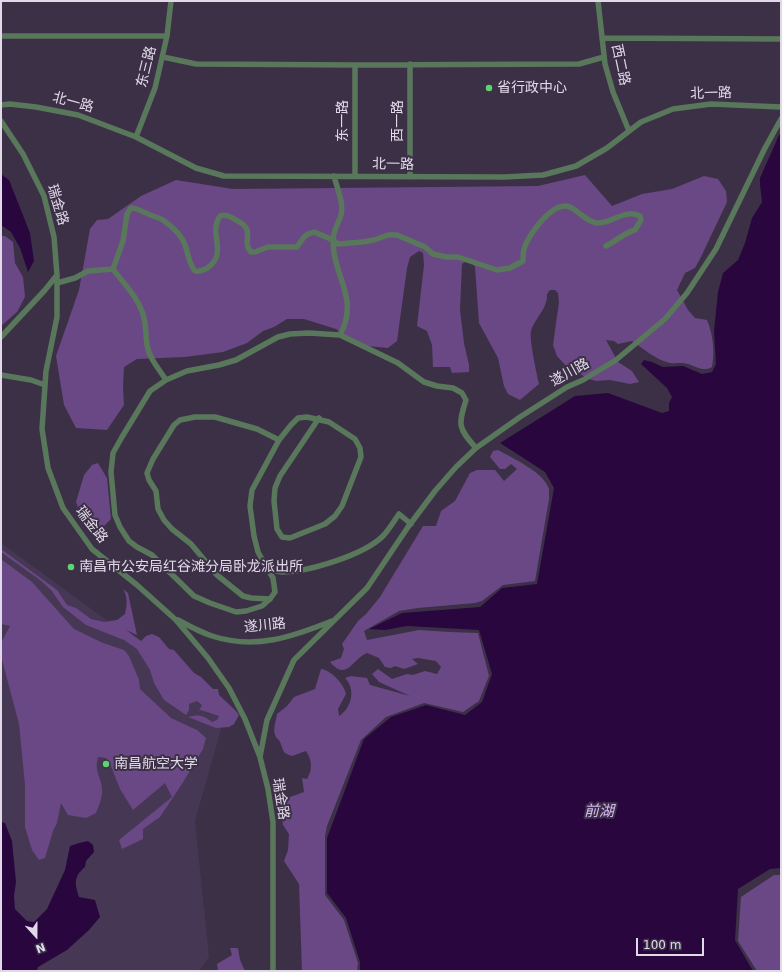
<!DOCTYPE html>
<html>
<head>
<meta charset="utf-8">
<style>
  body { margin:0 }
  #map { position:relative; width:782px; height:972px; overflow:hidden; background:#3c3047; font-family:"DejaVu Sans",sans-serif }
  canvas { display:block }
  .frame { position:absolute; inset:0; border:2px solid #e1d9e8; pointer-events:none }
  .north { position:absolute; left:16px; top:916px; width:40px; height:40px; -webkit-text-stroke:3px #3c3047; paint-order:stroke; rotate:159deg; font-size:11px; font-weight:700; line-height:16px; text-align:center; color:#e1d9e8 }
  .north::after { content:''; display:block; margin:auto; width:14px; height:18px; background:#e1d9e8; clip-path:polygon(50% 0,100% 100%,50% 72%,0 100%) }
  .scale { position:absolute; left:636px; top:938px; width:68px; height:18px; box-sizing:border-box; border:2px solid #e1d9e8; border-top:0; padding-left:5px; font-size:12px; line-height:14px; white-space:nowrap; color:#e1d9e8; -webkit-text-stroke:3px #3c3047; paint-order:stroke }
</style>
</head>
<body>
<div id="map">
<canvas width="782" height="972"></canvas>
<div class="frame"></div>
<div class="north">N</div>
<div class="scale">100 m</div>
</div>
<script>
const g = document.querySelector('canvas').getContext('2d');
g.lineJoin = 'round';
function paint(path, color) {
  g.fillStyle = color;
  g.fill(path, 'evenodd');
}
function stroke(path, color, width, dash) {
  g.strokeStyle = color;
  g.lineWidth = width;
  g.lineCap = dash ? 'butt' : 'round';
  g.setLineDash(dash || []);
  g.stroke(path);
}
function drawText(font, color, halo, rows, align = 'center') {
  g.font = font + ' "DejaVu Sans","Noto Sans SC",sans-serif';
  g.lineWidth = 4;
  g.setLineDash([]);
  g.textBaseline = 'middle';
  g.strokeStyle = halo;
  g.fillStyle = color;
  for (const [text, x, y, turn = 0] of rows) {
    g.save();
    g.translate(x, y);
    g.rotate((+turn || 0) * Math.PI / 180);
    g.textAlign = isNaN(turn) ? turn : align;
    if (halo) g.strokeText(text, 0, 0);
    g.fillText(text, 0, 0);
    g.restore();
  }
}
paint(new Path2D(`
  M1,543L227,708L195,821L209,957L199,971H1Z`), '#463754');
paint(new Path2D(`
  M585,175L612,206L642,194L672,189L704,176L718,179L726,191L727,202L709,240L701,257L695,268L685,273L677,290L688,310L695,318L707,320C713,334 715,352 712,367C703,372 697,367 688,364C682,362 676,364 670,363C656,360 644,349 632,341L618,344L614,341L606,340L618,362L632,371L639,382L630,384L610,380L596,381L589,379L567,367L557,356L553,345L559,302L558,293L555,290H550L547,294C548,308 535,318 531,331C529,339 537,375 539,384L520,400L508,394L504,386L498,358L479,323L475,267L471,262L466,261L462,264L460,310L464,343L469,365V372L452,373L450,367H433L432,345L427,331L417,326L424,265L423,253L419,251L410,257L407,268L397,341L388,348L357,345L336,329L304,319H287L274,327L263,331L247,343L223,352L185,357L137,359L124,367L123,387L124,405L107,430L76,428L64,405L56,356L79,290L90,229L97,220L108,219L141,196L176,180L233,189L538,186Z
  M1,236H5L13,242L15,263L23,277L25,297L17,312L1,326Z
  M498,450C512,458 544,472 549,489C549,492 549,496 549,499L535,581L503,585L482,601L475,603L418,608L399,611L364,631L367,640L419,630L450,632L478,633L489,676L479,701L463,712L424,703L386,717L361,740L327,826L325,836V895L344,920L358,963L357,971H302L299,884L284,861L288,850L289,834L283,825L281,810L285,802L290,797L304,792L302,778L307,779C313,769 312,760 306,751L292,756C282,753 284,751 280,742C278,738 279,741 276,737C272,730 276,722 277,714L287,706L294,697L315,689L321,669C331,670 344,684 346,694L338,709L339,716C352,708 356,689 345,678L351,676L367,678L370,685L410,696L379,682L372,674L378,669L392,679L407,674L413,675L425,671L437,674L441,667L436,661L418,658L412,659L418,664L404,669L395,666L391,668L385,667L379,658L367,653C352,659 347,682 330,662L341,658L344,649L342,644L358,621L366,614L380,597L423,526H436L441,511L455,501L470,473L477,470H495L504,481L517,469L511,464L505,469H500L490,457L493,451Z
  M98,463L107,478L111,519L94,536L85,526L76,502L84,475L92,465Z
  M1,549L57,590L67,605L76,608L91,619L104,622L117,620L125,614C127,605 128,597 123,589L128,593L137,635L126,630L141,641L146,636L152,634L159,637L169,649L174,650L194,673L201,677L213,689H218L219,695L235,710L239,715L234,724L229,727L216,728L188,717C198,714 204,715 212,722L217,720L219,716L201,710L199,711L202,705L197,701L189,704V710L186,715L164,700L154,683L150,670L137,649L124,640L86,625L63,607L51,590L40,580L1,552Z
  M1,559L32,582L74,629L103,643L124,650L129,656L139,680L140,689L171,718L197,730L206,738L203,749L182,784L160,817L143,829V839L122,849L119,840L172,797L165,783L133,810L120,789L111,766L106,758L98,757C94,773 101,775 102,788C103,796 99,806 96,813L86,818L68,815L61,803L57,823L53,831L45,858L39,860L32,850L25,827V785L19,724L1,656V643L10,626L1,624Z
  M774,875H781V971H757L738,941L741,897Z
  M230,948H238L240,960L245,971H218L217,964L232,955Z`), '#6a4785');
paint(new Path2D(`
  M781,134V868L770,869L738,889L735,940L753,971H360V962L346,918L327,893V838L364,739L391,717L426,705L465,715L482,702L492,674L479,630L407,626L385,630L369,629L402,613L480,607L502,588L537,584L554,488L545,472L500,443L575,396L608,393L662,413L669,411V403L672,397L667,388L641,364L644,360L652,362L663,367L683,366L702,374L712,372L716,364L714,331L718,292L723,273L738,260L745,243L752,218L762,202L760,185V178L779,135Z
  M1,174L9,180L30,233L34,261L28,272L20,248L11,232L1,225Z
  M1,822L5,823L12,841L16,882L14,896L15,909L27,921L34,922L47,909L65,870L70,846L79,843L88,841L93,845L94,852L86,861L85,867C73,877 75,884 79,897L95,900L100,917L89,930L67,950L38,967L37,971H1Z`), '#29073e');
stroke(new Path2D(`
  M598,1L605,64L613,92L629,131
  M1,36H167
  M602,38L781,39
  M163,57L196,64L355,65L579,64L604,57
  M410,64V177
  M1,105L10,104L36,107L78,115L136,137L196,168L224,176L504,177L543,175L576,166L607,148L641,122L673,109L711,104L781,107
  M1,121L23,154L44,196L54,237L57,275V317L46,371L42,429L48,468L63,508L92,549L137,585L176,620L208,658L229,688L245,719L260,757L268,789L273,822V971
  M136,137L155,88L167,36L171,1
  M334,176C337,188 344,203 341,215C338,224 333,231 333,241C333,277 360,298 340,335
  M355,176V65
  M113,269L123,241L127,214L131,208C138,208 140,211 146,213C151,216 158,217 163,220C171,226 182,235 185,245C189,255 188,263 195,271C201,272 205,270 210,266C227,251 208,233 220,216C226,214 231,217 236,220C258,231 240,240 251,252H255L268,247H297L304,237L308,234L314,232L333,240L338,244L362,242L374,240L388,235H397L425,247L433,254L446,257H458L497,270L510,268L523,261C523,257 523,253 524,249C528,235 553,200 570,207C579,211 586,222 597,223C612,224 625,208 640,216L641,220L635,230C624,233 616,241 606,246
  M57,283L75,278L88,271L113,269C122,282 135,293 141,309C147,321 145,332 147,345C149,358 159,369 166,380
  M1,337L45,290L57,275
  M1,375L31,380L45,385
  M411,524L399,514C394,521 389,530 383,536C364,555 308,572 282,572C277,572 271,569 267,568L273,578L275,592L270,599L262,606L246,611L236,612L210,603L194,596L152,555L137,547L129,541L120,527L115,515L111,472L113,453L122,437L150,391L166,380L187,371L219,365L236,360L278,337L290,334L309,333L340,335L398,363L424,382L437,386L453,388L462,393L466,400C458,425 458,428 476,448
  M267,568L258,552L254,536L250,506L252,490L279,440L291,425L298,418L307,417L329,422L355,439L360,448L361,457L342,506L335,516L325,524L290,538L282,537L277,529L274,501L275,488L280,476L319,418
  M270,599L251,598L243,596L217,575L191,544L172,529L164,520L158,509L156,491L149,480L147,473L153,459L174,425L180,420L195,417H215L257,429L279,440
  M178,620C189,626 200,632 212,636C255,650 292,637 332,621
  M260,757L267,720L294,660L367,588L408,527L435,491L456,467L476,448L520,417L567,387L583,380L616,360L665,319L687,293L716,249L765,148L781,119`), '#59775b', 5.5);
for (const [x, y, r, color] of [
  [489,88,4,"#5cd56d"],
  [71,567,4,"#5cd56d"],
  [106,764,4,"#5cd56d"]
]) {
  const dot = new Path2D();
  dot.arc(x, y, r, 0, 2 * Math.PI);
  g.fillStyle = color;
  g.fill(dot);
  stroke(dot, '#3c3047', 1.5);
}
drawText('14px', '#e1d9e8', '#3c3047', [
  ["西二路",620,65,78],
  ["东三路",147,67,-76],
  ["北一路",711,94,-2],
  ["北一路",73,103,15],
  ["东一路",343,121,-90],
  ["西一路",398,121,-90],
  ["北一路",393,165,1],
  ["瑞金路",57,205,73],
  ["遂川路",570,373,-29],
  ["瑞金路",91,525,52],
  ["遂川路",265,626,-6],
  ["瑞金路",280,799,81]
]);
drawText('14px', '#e1d9e8', '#3c3047', [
  ["省行政中心",497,88],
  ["南昌市公安局红谷滩分局卧龙派出所",79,567],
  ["南昌航空大学",114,764]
], 'left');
drawText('italic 15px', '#d9b8f6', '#3c3047', [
  ["前湖",599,812]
]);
</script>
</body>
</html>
